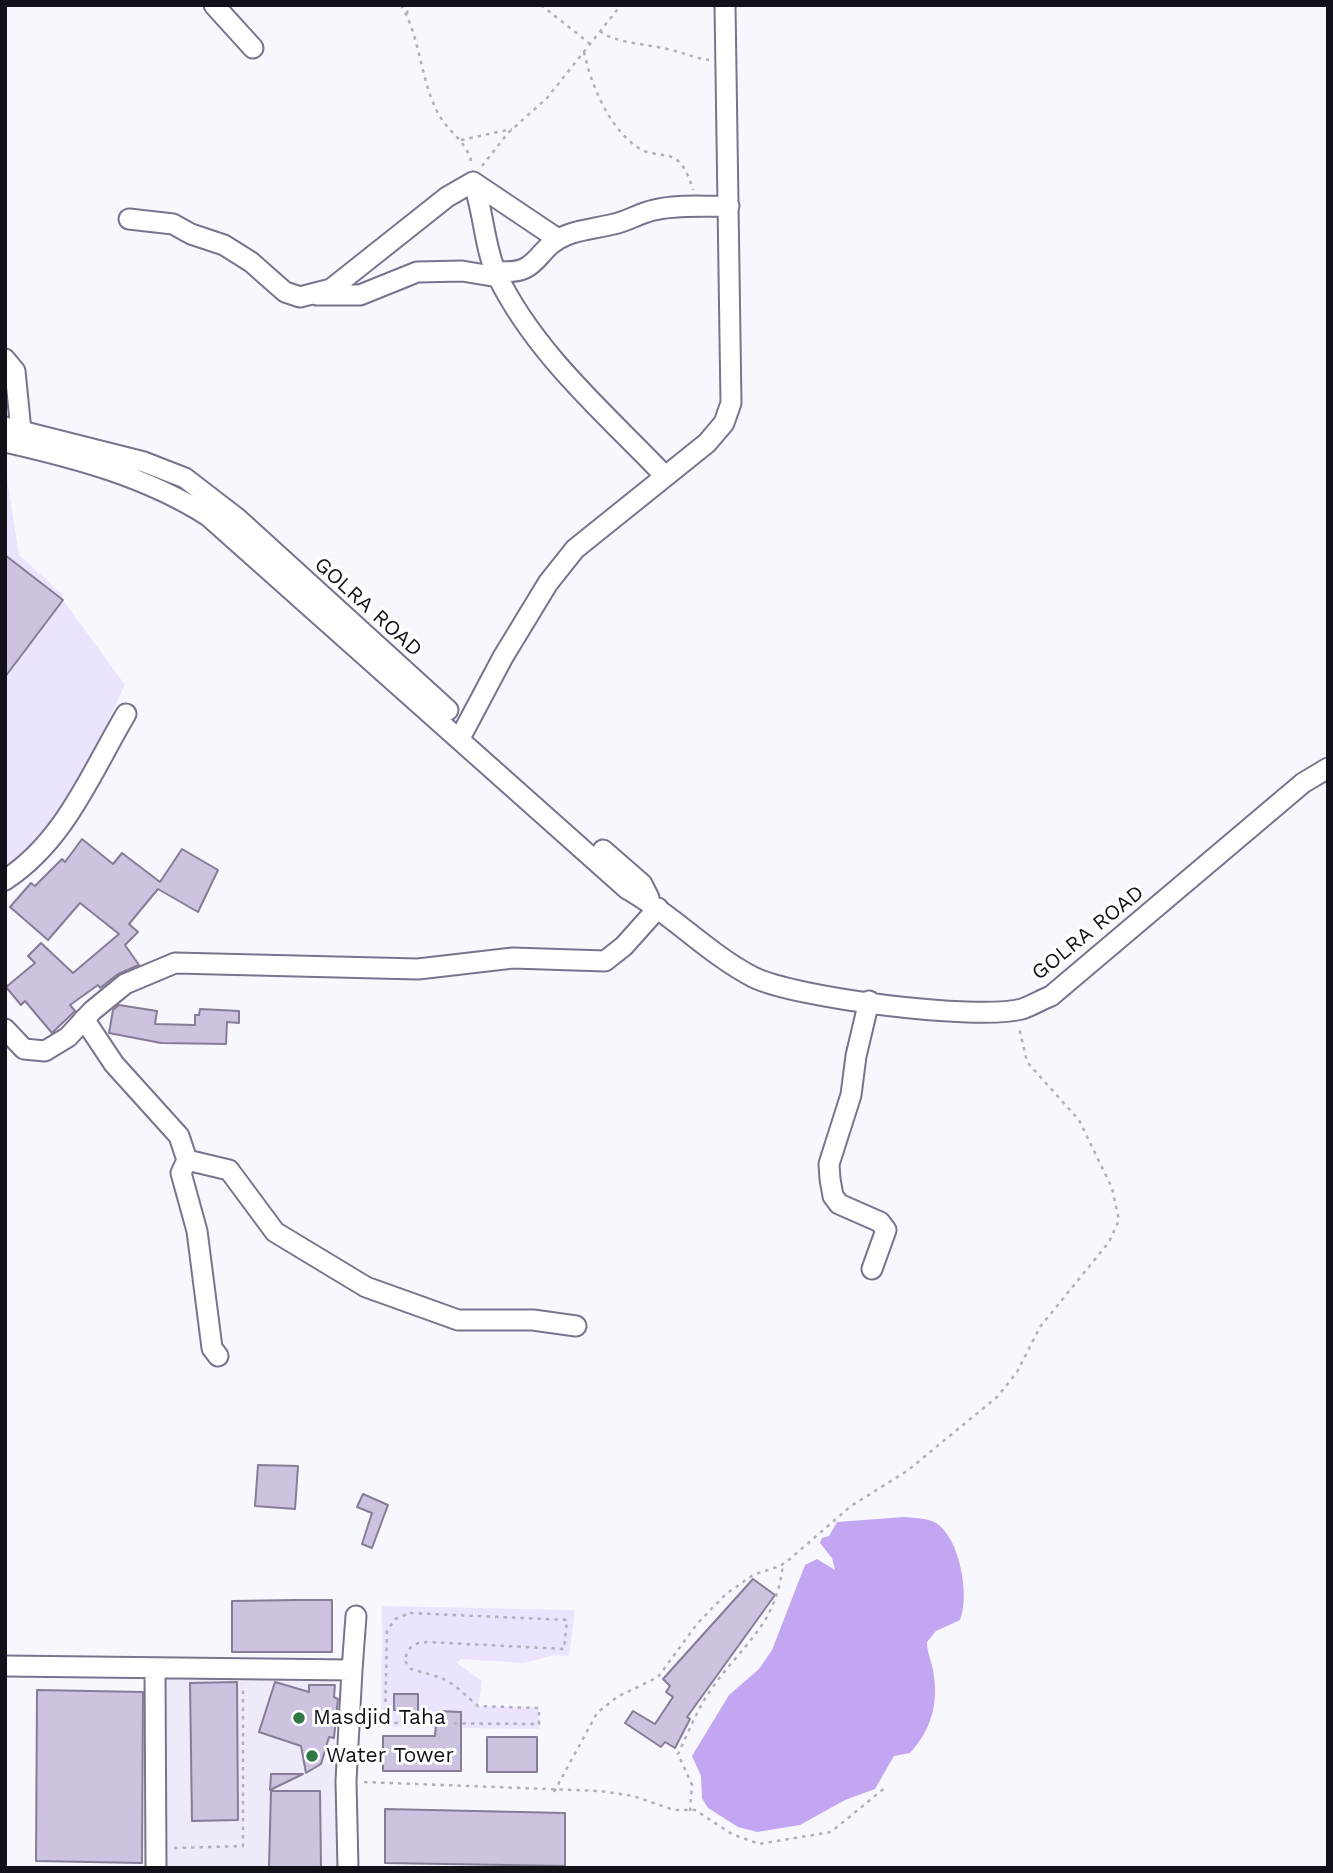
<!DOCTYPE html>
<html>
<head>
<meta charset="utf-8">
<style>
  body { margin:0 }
  #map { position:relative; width:1333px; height:1873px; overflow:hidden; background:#f9f7fe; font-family:"Work Sans",sans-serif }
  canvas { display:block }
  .frame { position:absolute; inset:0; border:7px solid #14101a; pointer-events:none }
</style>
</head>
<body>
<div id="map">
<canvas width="1333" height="1873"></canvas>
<div class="frame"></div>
</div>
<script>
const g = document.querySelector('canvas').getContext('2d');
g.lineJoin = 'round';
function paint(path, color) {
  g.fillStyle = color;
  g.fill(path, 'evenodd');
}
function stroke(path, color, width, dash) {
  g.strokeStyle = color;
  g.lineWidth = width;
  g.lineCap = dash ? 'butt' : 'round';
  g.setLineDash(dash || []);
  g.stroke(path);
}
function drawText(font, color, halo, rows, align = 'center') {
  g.font = font + ' "Work Sans",sans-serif';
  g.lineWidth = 6;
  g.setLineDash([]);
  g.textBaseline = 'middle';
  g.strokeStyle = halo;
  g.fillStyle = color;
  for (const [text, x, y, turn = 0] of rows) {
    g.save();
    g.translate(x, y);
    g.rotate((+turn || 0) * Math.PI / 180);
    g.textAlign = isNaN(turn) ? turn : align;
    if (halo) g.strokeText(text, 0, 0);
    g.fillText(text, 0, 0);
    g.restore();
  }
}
paint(new Path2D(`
  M157,1676L256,1680L333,1676L340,1868H166Z`), '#efeaf9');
paint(new Path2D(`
  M5,465L19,555L62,594L63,600L125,685L63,818L5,876Z
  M382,1606L575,1610L569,1656L554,1655L524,1663L461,1659L457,1663L482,1681L478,1706L539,1708V1729L381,1727Z`), '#ece3fe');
paint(new Path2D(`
  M904,1517C915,1518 927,1518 936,1523C960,1538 970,1596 960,1620L936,1631L927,1642C927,1652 931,1660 933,1670C939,1702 932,1729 910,1753L894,1756L875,1789L845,1800L800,1825L757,1832L738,1827L708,1808L702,1798L701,1776L692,1756L729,1695L759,1669L772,1650L805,1565L817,1559L835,1570L832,1558L820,1543L822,1538L829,1536L837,1522Z`), '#c2a6f2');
const building = new Path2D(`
  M5,555L63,600L5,677Z
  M82,839L113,864L122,853L160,882L182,849L218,870L198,912L158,889L129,924L138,932L125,945L139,965L118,974L100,988L98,985L70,1005L75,1011L52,1033L25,1001L21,1005L6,987L35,963L28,956L41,943L73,973L119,934L80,903L48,940L10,907L31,883L35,886L62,859L65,862Z
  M119,1005L157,1011L155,1024L195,1025V1015H199L200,1009L239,1011V1023L227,1022L226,1044L161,1043L109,1033L113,1010Z
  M258,1465L298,1466L295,1509L255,1506Z
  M363,1494L388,1505L372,1548L362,1544L372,1513L357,1507Z
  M753,1579L775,1595L687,1717L690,1719L675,1748L665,1742L661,1747L625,1723L633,1711L655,1724L673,1697L666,1692L670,1686L663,1679Z
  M296,1600H332V1652H232V1601Z
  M237,1682L238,1820L192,1821L190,1683Z
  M275,1682L309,1692V1685H335L334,1697L338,1699L334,1738L329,1737L321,1764L306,1773L301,1746L259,1732Z
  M37,1690L143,1692L142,1863L36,1861Z
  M394,1694H418V1711L394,1710Z
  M437,1711L461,1712V1771H383V1736H435Z
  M487,1737H537V1772H487Z
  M271,1774H303L270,1790Z
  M271,1791H320L321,1868H269Z
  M385,1809L565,1813V1866L385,1863Z`);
paint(building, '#cdc3e0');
stroke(building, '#867c98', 2);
const minor = new Path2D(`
  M214,5L253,48
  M473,182L558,239
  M129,219L173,224L191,234L224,245L251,262L285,292L300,297L331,289L447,197L473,182C484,212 484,247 497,275C535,354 606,414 665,476
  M495,271C542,277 533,248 567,235C582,229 599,228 614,224C628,221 640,213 654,210C678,204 705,207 729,206
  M317,295H360L417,272L462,271L498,277
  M5,359L15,371L21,431
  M5,427L144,462L185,478L237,518L448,710
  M5,442C76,458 147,477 208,516L627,889C672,914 707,953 753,977C795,998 977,1021 1022,1009C1031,1006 1041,1000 1051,996L1303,783L1328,768
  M460,738L503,657L548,583L575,549L707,443L724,423L731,403L725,5
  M603,850L642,884L649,898
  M5,880C65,841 91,773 126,714
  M869,1001L856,1056L851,1095L829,1164L830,1179L833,1196L839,1204L880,1222L886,1230L872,1269
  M84,1019L114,1064L179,1136L187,1160L181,1173L197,1231L212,1348L218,1356
  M5,1029L24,1049L45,1051L68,1037L92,1011L125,984L175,963L418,969L513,958L605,961L624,946L658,908
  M187,1160L229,1170L275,1232L366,1287L458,1320H533L576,1326
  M5,1666L352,1670L346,1781L348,1868
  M155,1669L156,1868
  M352,1670L356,1616`);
stroke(minor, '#7b728d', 23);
stroke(new Path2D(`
  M401,5C421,38 420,81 439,115C450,134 468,142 472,165
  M541,5L589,43
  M407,14L408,5
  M600,31C614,43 648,44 667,49C682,52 694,58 709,60
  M584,52C591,84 607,123 633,144C660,166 678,138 693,190
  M461,140L512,129
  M482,166L508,133L547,98L621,5
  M410,1613L567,1620L564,1649L428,1642L418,1643L410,1648L404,1660L411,1669L442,1678L454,1685L478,1706L539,1708V1724L385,1723L387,1631L395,1619Z
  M364,1782L600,1791L633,1796L674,1810H695L732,1834L759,1844L831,1832L887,1786
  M554,1792L597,1713L617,1697L658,1677L697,1624L726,1594L753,1575L780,1566L791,1558L851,1506L907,1471L997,1397L1017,1372L1040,1327L1109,1242L1119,1220L1112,1188L1079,1120L1027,1062L1019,1027
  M690,1811L692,1785L678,1754C688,1733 697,1710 710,1691C742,1644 777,1626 783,1563
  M174,1848L243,1846V1687`), '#b2b0b8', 2.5, [3.5, 5]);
stroke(minor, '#fff', 19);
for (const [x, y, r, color] of [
  [299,1718,7,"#2f7845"],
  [312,1756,7,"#2f7845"]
]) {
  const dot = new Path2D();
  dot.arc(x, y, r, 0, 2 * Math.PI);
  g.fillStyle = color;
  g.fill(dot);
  stroke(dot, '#fff', 2.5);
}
drawText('21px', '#14101a', '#fff', [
  ["GOLRA ROAD",368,607,42],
  ["GOLRA ROAD",1088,933,-39]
]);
drawText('21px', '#14101a', '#fff', [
  ["Masdjid Taha",313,1718],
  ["Water Tower",326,1756]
], 'left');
</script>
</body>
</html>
